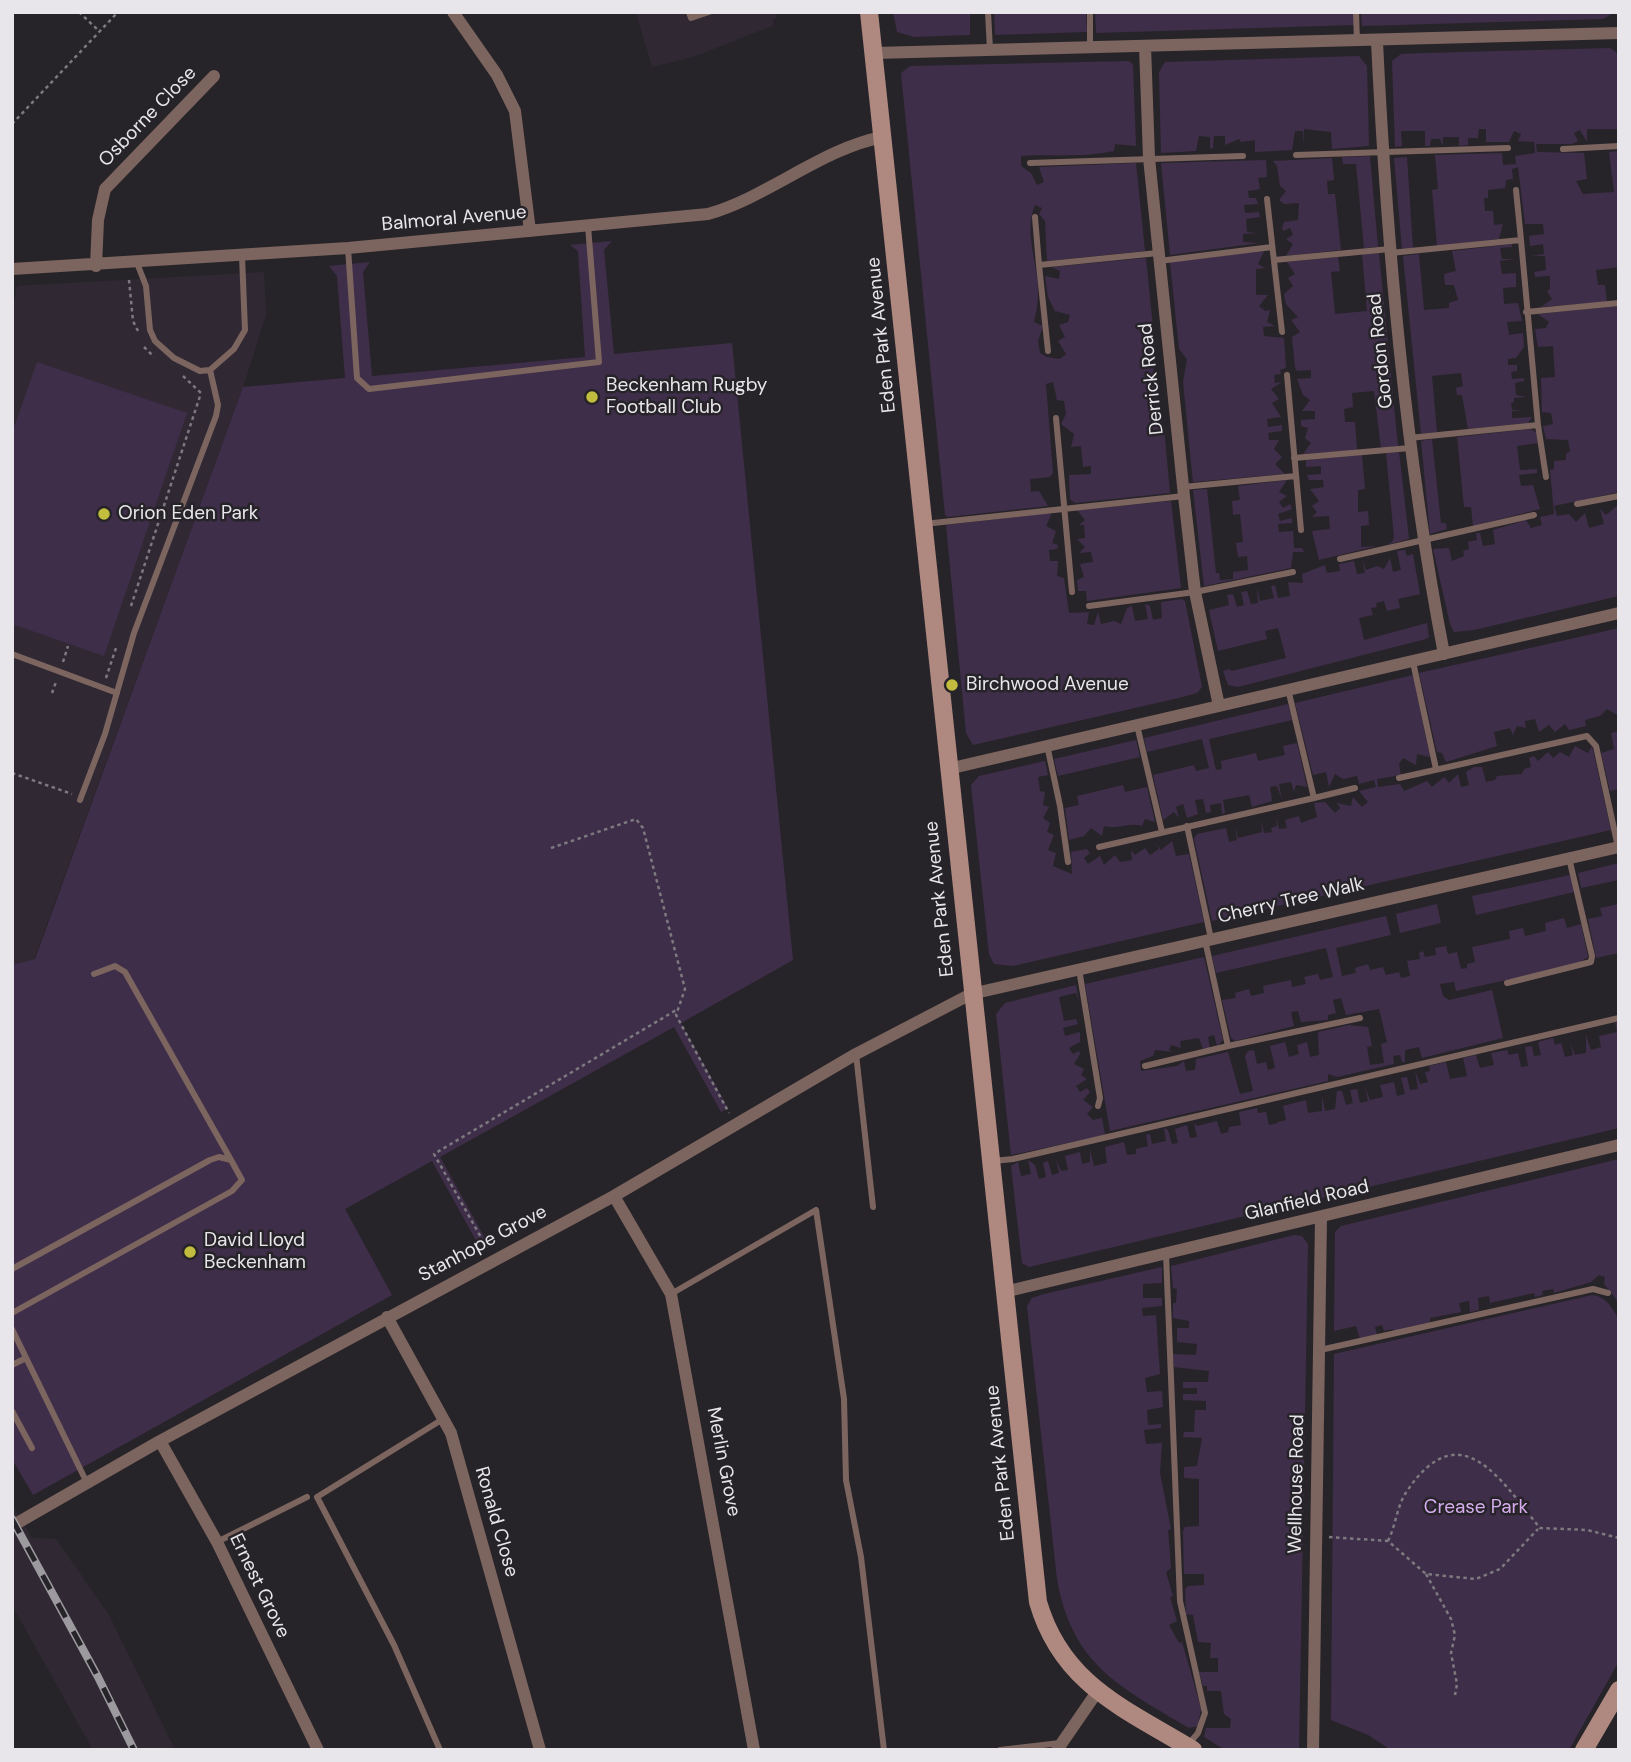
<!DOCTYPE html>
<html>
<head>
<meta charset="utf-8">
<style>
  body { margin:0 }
  #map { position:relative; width:1631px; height:1762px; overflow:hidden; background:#272429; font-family:"DM Sans",sans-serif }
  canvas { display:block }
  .frame { position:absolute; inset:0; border:14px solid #e8e6ea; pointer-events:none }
</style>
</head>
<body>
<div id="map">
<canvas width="1631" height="1762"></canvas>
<div class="frame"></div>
</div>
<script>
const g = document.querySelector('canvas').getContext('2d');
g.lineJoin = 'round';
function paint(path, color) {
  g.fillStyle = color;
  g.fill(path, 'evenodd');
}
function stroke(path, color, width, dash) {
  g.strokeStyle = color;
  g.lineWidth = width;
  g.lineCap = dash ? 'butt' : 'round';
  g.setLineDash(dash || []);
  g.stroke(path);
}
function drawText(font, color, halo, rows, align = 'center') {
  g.font = font + ' "DM Sans",sans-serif';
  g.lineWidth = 5;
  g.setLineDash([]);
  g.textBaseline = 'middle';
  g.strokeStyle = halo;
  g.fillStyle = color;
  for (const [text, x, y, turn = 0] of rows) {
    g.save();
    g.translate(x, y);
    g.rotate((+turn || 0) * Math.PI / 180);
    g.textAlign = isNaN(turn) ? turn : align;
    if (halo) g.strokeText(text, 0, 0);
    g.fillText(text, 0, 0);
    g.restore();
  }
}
paint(new Path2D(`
  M636,12H775L777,18L773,20L774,25L696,56L652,67Z
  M264,272L266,315L243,387L34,959L12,965V315L17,286Z
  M12,1504L32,1538L56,1539L109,1615L175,1750H93L12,1605Z`), '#302934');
paint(new Path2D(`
  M893,12H985V13H970V35L914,37L897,32Z
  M994,12H1086L1087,32L995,35Z
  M1095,12H1354V25L1096,33Z
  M1361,12H1615L1603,19L1362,26Z
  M1610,48L1616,52L1619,59V129H1587V142L1580,130L1574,133L1578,141L1572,144H1536L1537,152L1584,153L1587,179L1576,181L1583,194L1614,192L1609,152L1619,151V267L1596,270L1598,285H1605L1607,302L1541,307L1552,299L1547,291L1550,289V276L1535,277L1534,272L1546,270L1545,256H1532L1544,254L1543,244L1530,246L1529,236L1544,234L1543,224H1525L1518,167L1512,169L1513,179L1506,180L1505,188L1488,190V198H1484L1485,211H1493L1494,225L1503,224L1499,239L1437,246L1432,190L1438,189L1435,155L1502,153L1503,165L1516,164L1515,156L1535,153L1534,142L1518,141L1521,134L1514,131L1509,142H1486V129H1479L1478,138H1468V145L1459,146V137H1443V146L1440,139H1431L1430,146H1425V131H1401L1402,146L1395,147L1392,61L1401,54L1425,53Z
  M1359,56L1367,66L1369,146L1332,149L1331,132L1304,129V146L1303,131H1295L1292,150L1255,152V140L1241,142L1239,139L1225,145V136H1214L1213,148L1210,149V137L1199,136L1196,151L1161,153L1159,72L1165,62Z
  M1129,61L1133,65L1136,146L1115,144L1114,151C1082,158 1053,154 1021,156V166L1031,173L1037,185L1044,182L1039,167L1136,163L1145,251L1047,261L1045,221L1039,214L1042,208L1035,205C1023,232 1039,266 1038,294C1038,304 1036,313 1034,322L1043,326L1038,341L1040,353L1047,357L1060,359L1066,354L1058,341L1065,337L1059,325L1068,322L1070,315L1055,311L1048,297L1045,276L1059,279L1060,271L1052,267L1146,258L1155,347L1152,362L1165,438L1170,493L1075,503L1070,499L1069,475L1091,474V466L1083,467L1081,446L1071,447L1074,434L1061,424L1066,414L1064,401L1057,400L1053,382L1046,384L1053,473L1050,477L1030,479L1031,492L1039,491L1048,506L948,517L945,515L901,73L910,66Z
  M1370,156L1378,247L1364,248L1356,164H1343L1342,157Z
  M1407,157L1413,248L1402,249L1394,158Z
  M1332,158L1334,180L1327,181L1328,194H1335L1341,250L1286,256L1293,244L1286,239L1293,235L1290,228L1283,231L1282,228L1284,222L1298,220L1299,203L1284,204L1279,200L1286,191L1280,186L1277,166L1273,161Z
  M1266,160L1267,177L1258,178L1260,189L1248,191L1249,198H1256L1258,204L1244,205L1245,213L1259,212L1260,217L1246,219L1247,232L1257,233L1243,234V242L1259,243L1170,255L1161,163Z
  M612,241L604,250L614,354L732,343L793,960L681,1023L728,1108L721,1112L674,1027L440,1157L487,1242L479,1246L432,1161L345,1209L392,1295L33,1495L12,1459V965L35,959L243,387L345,378L337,276L329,266L370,262L363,272L372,376L585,357L578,251L570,245Z
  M1512,244V247L1500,248L1502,259H1514L1500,261L1502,274L1516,273V287L1503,288L1504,304L1518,303L1522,321L1507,322L1509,335L1523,333L1524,347L1516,358L1508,359V365H1517V371L1511,372L1512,379L1524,378V381L1515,383L1516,395L1526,397L1514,398V402L1511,403L1512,410L1525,411H1512V418L1532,417L1528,423L1468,429L1462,395H1457L1456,388L1463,386L1461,373L1432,376L1437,432L1421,434L1403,256L1419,254L1424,310L1449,308V303L1458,300L1454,285H1445L1444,274L1456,271L1452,251Z
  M1264,251L1258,264L1265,268L1256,269V295H1268L1259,306L1265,311L1270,310L1267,322L1275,326L1263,327L1264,336L1284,338L1286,368L1280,370L1281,374L1274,375L1275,383L1282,382L1271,389L1279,399L1272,403L1281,417L1267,419L1268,427L1282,425V431L1268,433L1269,440H1279L1274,449L1282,457L1275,464L1285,474L1193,482L1183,382L1187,359L1179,349L1170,262Z
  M1379,253L1398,446L1381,448L1374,391L1352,393L1353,407L1344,409L1345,422H1355L1357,450L1303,454L1311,443L1305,438L1308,428L1301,426V420L1315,419V411H1302L1310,400L1303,395L1297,379L1311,378V370L1297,371L1295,367L1292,337L1300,332L1291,320L1298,317L1286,304L1284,294L1293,286L1288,278L1295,274L1287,262L1338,257L1340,271L1331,272L1335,314L1367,311L1362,254Z
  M1619,306V492L1554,506L1557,516L1569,514L1576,522L1585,513L1589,528L1604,524L1600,509L1606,515L1618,505L1619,596L1474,630L1454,632L1450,624L1433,549L1449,548L1452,561L1464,556L1463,551L1469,549L1468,542L1477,540L1476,533H1480L1483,546L1495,544L1493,530L1526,520L1531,528L1542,525L1540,517L1554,514L1550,470L1554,469V461L1566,460V454L1570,451L1568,440L1546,439L1543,426L1553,424L1551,413L1542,412L1541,378L1555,377L1553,346L1538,347L1535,329L1546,328L1549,322L1538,314Z
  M37,362L187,413L104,656L12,624V433Z
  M1530,429L1536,432L1538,443L1517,446L1520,470L1537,469V473L1519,475L1521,486L1533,485L1540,509L1473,526L1471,507H1464L1457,437Z
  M1432,439L1441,523H1446L1447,529L1430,534L1421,441Z
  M1399,451L1409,539L1387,545L1392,542L1394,537L1386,453Z
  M1362,455L1365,489L1358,490V512L1368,511L1369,525L1361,526V547L1377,546L1319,560L1312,531L1330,529L1329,516L1312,517L1317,512L1312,506L1319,501L1310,489L1324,487L1323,480H1309L1307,475L1321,474V466L1306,467V460Z
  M1287,480L1279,492L1287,496L1279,502L1283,508L1290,504L1292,509L1278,514L1280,521L1292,518V523L1278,524L1279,532L1293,531L1294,548H1302L1304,552H1293L1291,568L1204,586L1193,490L1207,489L1216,573H1219L1220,580L1233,579V572L1248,570L1247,556L1238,557L1236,543L1243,542L1240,514L1233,515L1232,501L1240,500L1238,486Z
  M1171,501L1181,588L1087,601L1086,591H1078L1077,580L1084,577L1080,564L1093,562L1091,552L1079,553L1085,547L1077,539L1085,538L1084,525H1079L1085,520L1077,510Z
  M1049,513L1051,515L1046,526L1056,531L1052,543L1058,545L1057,549L1049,550L1050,561H1058L1057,576L1064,578L1069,613L1089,612L1087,624L1094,625L1098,612L1101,624L1114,621L1121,624L1127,608L1132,606L1135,621L1148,619L1145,604L1150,606L1153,620L1162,618L1161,602L1182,599L1185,601L1202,687L1197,693L1183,697L973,745L966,733L946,525Z
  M1405,550L1407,556L1413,554L1420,594L1398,599L1400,608L1387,611L1384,601L1376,603L1377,607L1371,608L1373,615L1359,618L1364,640L1427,623L1429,637L1426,639L1238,687L1228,685L1223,671L1230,669L1231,671L1286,658L1278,628L1265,631L1267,639L1218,651L1209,610L1229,605L1227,595L1233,594L1237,607L1244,605L1241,592L1247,591L1251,604L1258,603L1257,588L1260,601L1274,598L1271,586L1275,585L1278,598L1290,596L1288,582L1303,583L1302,574L1325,565L1327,573L1340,571L1339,564L1354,561L1357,574L1365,573L1362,559L1366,570L1377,566L1384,569L1390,558L1393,572L1401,570L1397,551Z
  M1619,628V716L1607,709L1600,716L1585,720L1586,726L1569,730L1565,724L1555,732L1549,725L1539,732L1535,719L1525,721L1526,728L1517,726L1513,735L1510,728L1494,732L1497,746L1446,762L1442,753L1437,752L1419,673Z
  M1413,675L1430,757L1417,754L1416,765L1403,758L1399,764L1401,775L1377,779L1378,787L1400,784L1404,791L1427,781L1432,787L1444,777L1449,783L1458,774L1461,787L1469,785L1466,772L1474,767H1482L1486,782L1495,780L1497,776L1522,774L1524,769L1531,767L1529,758L1534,756L1538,761L1548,752L1553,758L1560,752L1569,757L1575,746L1588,753L1592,746L1611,830L1212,921L1194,839L1197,834L1226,828L1229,842L1237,840L1235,826L1238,838L1262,832L1261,820L1264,833L1272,832L1271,828L1277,826L1276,816L1279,829L1287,828L1285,820L1299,816L1301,823L1317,817L1314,803L1325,802L1335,813L1340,808L1337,803L1351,806L1353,797L1362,807L1368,802L1359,791L1376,787L1374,780L1359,784L1357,776L1343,779L1335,774L1329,787L1326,772L1313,775L1295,703Z
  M1288,704L1292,720L1209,739L1216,770L1222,769L1221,761L1256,753L1258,761L1285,755L1283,746L1297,743L1307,787L1296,785L1294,792L1291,782L1279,784L1282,800L1277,786L1270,787L1272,801L1252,807L1249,795L1223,800L1225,813L1222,814L1221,803L1210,805L1211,812L1206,813L1203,799L1195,800L1198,814L1187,818L1183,804L1176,807L1179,818L1174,812L1163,820L1153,775L1194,765L1196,771L1209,768L1202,739L1147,752L1144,738Z
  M1619,731V789L1610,791L1601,753L1614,749L1611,733Z
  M1136,740L1140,757L1058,776L1054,759Z
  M1045,761L1048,775L1038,777L1040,791L1045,792L1043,805L1049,807L1043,818L1050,823L1047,832L1054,835L1048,850L1056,853L1053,866L1072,874L1071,852L1087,849L1090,853L1084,858L1088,864L1100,856L1104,865L1115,855L1120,862L1132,860L1131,850L1135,855L1145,848L1150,855L1159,849L1156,843L1161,850L1172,841L1176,856L1189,854L1204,922L1013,966L994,964L989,954L971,785L979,776Z
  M1123,785L1125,792L1147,787L1155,822L1145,819L1142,826C1128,822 1118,830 1104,826L1102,836L1091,828L1084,836L1069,840L1065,808L1079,805L1077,796Z
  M1619,863V880L1581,888L1578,873Z
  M1570,875L1574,892L1476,915L1472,896Z
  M1437,904L1441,923L1400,933L1396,914Z
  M1619,904V953L1596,958L1588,919L1602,916L1600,908Z
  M1386,916L1391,935L1336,948L1342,976L1356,973L1355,968L1368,964L1370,970L1383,967L1386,975L1399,972L1401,978L1410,976L1407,961L1420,959L1419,953L1423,951L1425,957L1436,955L1435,948L1446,946L1448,954L1457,952L1461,969L1467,968V964L1475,962L1472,947L1510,939L1509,931L1523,928L1525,936L1546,931L1545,923L1564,918L1567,928L1581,924L1588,957L1575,965L1456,991L1454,982L1440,984L1443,996L1449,1000L1492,990L1503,1038L1422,1058L1419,1047L1405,1050V1062H1402L1400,1055L1393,1056L1394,1064L1337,1077L1328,1074V1081L1110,1131L1085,984L1204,957L1223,1040L1217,1046L1214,1035L1208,1037L1210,1048L1203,1049L1199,1038L1180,1041L1181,1048L1171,1045L1169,1050L1174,1052L1155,1050L1153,1056L1140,1061L1141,1071L1177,1066L1184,1061L1186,1071L1195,1070L1196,1059L1228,1052L1240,1094L1253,1091L1245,1056L1248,1051L1254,1050L1257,1064L1266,1062L1268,1070L1275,1068L1270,1046L1285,1042L1289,1057L1299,1054L1297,1045L1307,1042L1310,1057L1319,1055L1318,1032L1349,1025L1368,1027L1372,1046L1367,1047L1370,1065L1384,1063L1381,1044L1387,1042L1379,1009L1346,1015L1341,998L1333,1000L1336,1013L1328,1015V1020L1301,1022L1298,1011L1291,1012L1294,1026L1235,1041L1231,1038L1222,1000L1236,998L1235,993L1249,989L1251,996L1264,993L1263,986L1291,980L1292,987L1306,984L1304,977L1318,974L1320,980L1333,977L1326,948L1216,973L1212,956Z
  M1076,985L1079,1002L1076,993L1059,997L1064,1021L1076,1019L1078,1024L1063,1028L1065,1036L1080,1032V1042L1069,1048L1073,1054L1079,1051L1080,1054L1074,1064L1084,1069L1081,1075L1087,1079L1076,1086L1080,1092L1087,1088L1090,1092L1083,1100L1093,1107L1087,1114L1093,1120L1102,1118L1105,1135L1011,1155L996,1014L1005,1003Z
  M1619,1022V1128L1029,1267L1022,1263L1011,1166L1018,1162L1021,1176L1031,1174L1028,1160L1035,1165L1039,1179L1046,1177L1043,1163L1048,1161L1052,1175L1059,1173L1056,1159L1061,1171L1068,1170L1065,1156L1080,1152L1082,1164L1090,1162V1150L1094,1166L1107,1163L1105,1147L1124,1142L1127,1155L1136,1154V1149L1148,1146L1146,1135L1150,1134L1152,1144L1166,1141L1164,1128L1168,1130L1172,1144L1178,1143L1175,1129L1187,1125L1190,1138L1197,1137L1194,1123L1197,1126L1217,1121L1221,1134L1228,1132L1229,1127L1241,1125L1239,1112L1257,1108L1258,1113L1266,1112L1269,1125L1278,1123L1275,1108L1278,1122L1286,1120L1283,1106L1306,1100L1308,1113L1322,1111V1096L1325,1111L1335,1109L1337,1091H1342L1346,1105L1353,1103L1350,1090L1357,1089L1360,1103L1368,1101L1365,1087L1370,1100L1383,1097L1380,1085L1394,1082L1397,1096L1405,1094L1401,1078L1407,1077L1410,1090L1418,1089L1415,1070L1420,1084L1428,1082L1425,1072L1430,1071L1429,1066L1446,1062L1450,1079L1467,1076L1463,1058L1476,1055L1480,1068L1494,1065L1491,1053L1507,1050L1509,1055L1518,1053L1521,1067L1528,1066L1525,1047L1532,1046L1534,1056L1541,1055L1538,1042L1553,1038L1555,1045L1561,1043L1565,1057L1573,1055L1570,1042L1575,1055L1586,1053V1035L1591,1050L1601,1047L1599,1036L1617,1032L1615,1023Z
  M1619,1159V1309L1616,1299L1604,1284L1605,1277L1599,1275L1591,1282L1554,1293L1553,1289L1542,1291L1543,1295L1535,1297L1534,1293L1490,1303L1489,1296L1478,1298L1479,1310L1470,1312L1469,1301L1459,1303L1461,1312L1430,1318V1324L1394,1332L1393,1329L1384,1331L1382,1325L1375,1327L1377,1335L1360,1339L1356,1326L1334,1331L1335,1232L1341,1226Z
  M1294,1235L1302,1236L1308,1244L1299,1750H1225L1204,1737L1206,1728H1230L1231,1719L1224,1714L1221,1691H1207V1686H1203L1199,1672H1218V1658H1210L1211,1643L1198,1642L1193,1615L1186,1614L1185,1589L1188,1586L1204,1585V1574H1184L1183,1531L1185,1527L1199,1526V1479L1184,1478V1467L1197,1466L1202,1438L1183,1437L1184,1432H1194L1195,1410H1206V1401L1183,1400V1394H1197V1388H1183V1382H1208L1209,1371L1174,1367L1173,1354L1196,1355L1197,1344L1177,1342V1328H1189V1321L1173,1318V1303H1176L1177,1289L1173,1288L1171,1266Z
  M1162,1267V1283L1143,1284V1298H1162V1306L1142,1308L1143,1316L1156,1315L1160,1374L1145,1378L1147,1392L1162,1391L1163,1407L1147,1410L1148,1425L1161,1424V1428L1144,1430L1146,1444L1162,1443L1160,1473L1171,1529L1168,1530L1171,1568L1166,1572L1173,1596L1170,1597L1177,1621L1169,1625L1179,1643L1182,1642L1201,1708L1198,1726L1189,1728C1120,1687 1072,1665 1057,1579L1027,1306L1032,1298L1044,1294Z
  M1592,1295C1607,1297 1611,1307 1619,1319V1661L1569,1750H1391L1368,1735L1331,1720L1334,1354Z`), '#3f2e49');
stroke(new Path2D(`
  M79,12L99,31
  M12,124L118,12
  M129,280L133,321L138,331
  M144,347L154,357
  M183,376L201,393
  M131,606L201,393
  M63,662L68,646
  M106,678L117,645
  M52,693L56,682
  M12,773L72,794
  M551,848L636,819L643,828L685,989L676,1015L729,1113
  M487,1248L434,1154L678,1009
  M1329,1537L1388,1541L1426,1574L1476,1579L1500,1569L1538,1529
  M1388,1541C1396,1525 1397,1505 1407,1491C1461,1411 1502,1482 1540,1528L1587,1530L1619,1538
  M1426,1574L1451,1619L1455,1635L1451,1653L1457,1684L1455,1695`), '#7d7a7f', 2.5, [3.5, 3.5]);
stroke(new Path2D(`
  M689,12L691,18L709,12
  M988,12L990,50
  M1090,12V47
  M1356,12L1357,42
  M1563,149L1619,146
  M1296,155L1508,148
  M1030,163L1243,156
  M1516,190L1521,240
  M1267,199L1282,332
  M1035,217L1039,265L1158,253
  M348,248L357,378L369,389L599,362L588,226
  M1390,253L1521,240L1538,425L1409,438
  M1274,260L1390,249
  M1159,261L1272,247
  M137,263L146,286L150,330L155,341L174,358L200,371L210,370L234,349L245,330L242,256
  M1039,265L1048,351
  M1526,312L1619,303
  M1287,375L1301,530
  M1056,418L1072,592
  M1538,425L1546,477
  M1294,458L1410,448
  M1183,487L1296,476
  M1577,504L1619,496
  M924,524L1184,496
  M1340,559L1534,515
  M1089,606L1195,592L1293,572
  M12,654L117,693
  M1413,662L1436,769
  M1137,725L1162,832
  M1047,745L1060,806L1068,862
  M1399,778L1587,736L1596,746L1618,847
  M1314,798L1355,788
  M80,800L105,734L134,633L216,416L218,405L210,370
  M1187,826L1211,939
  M1099,847L1314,798L1288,689
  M1079,969L1100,1098L1098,1106
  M94,974L115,966L125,972L231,1160
  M1507,983L1591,962L1592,956L1569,858
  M1228,1046L1360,1018
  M856,1054L873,1207
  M1145,1066L1228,1046L1205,940
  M993,1161L1013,1159L1619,1018
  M1166,1254L1180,1601L1205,1713L1198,1733L1187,1746
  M12,1269L210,1160L219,1157L231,1160L242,1180L232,1191L12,1313
  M671,1294L816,1210L844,1399L846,1480L861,1557L884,1750
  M12,1329L87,1483
  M1320,1350L1593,1289L1608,1293
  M12,1365L26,1358
  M12,1411L32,1448
  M217,1542L307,1497
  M440,1750L394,1645L317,1497L443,1419
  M1000,1750L1060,1743`), '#7d655f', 6);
stroke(new Path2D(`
  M453,12L497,75L515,111L530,231
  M1377,42C1387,247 1405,452 1444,654
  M1145,46L1149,158L1184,496L1195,592L1219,706
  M875,53L1619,33
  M96,266L98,220L105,189L214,76
  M12,269L348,248L708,214C768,197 823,148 883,137
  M948,769L1619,613
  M614,1196L671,1294L754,1750
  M1004,1292L1619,1145
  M387,1317L451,1433L540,1750
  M160,1441L217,1542L318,1750
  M12,1526L160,1441L614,1196L856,1054L971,994L1619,847
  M1057,1750L1097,1692
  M1313,1750L1321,1218`), '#7d655f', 12);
stroke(new Path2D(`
  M869,12L1038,1602C1062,1685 1126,1709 1193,1750
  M1584,1750L1619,1690`), '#af8980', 18);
const rail = new Path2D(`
  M12,1519L98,1677L134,1750`);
stroke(rail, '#9d9a9f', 8);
stroke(rail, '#272429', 5, [16]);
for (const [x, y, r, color] of [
  [592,397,7,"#c2bd3f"],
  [104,514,7,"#c2bd3f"],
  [952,685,7,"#c2bd3f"],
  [190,1252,7,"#c2bd3f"]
]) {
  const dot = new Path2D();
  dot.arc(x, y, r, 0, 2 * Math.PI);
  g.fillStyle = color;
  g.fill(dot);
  stroke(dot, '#272429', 2.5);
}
drawText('19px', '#e8e6ea', '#272429', [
  ["Osborne Close",148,117,-46],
  ["Balmoral Avenue",454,219,-5],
  ["Eden Park Avenue",882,335,-96],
  ["Gordon Road",1381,351,-96],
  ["Derrick Road",1152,379,-96],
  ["Eden Park Avenue",940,899,-96],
  ["Cherry Tree Walk",1291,901,-13],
  ["Glanfield Road",1307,1201,-13],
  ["Stanhope Grove",483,1244,-28],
  ["Merlin Grove",723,1462,79],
  ["Eden Park Avenue",1001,1463,-96],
  ["Wellhouse Road",1297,1484,-89],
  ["Ronald Close",496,1522,74],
  ["Ernest Grove",259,1586,64]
]);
drawText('19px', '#e8e6ea', '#272429', [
  ["Beckenham Rugby",606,386],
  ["Football Club",606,408],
  ["Orion Eden Park",118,514],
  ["Birchwood Avenue",966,685],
  ["David Lloyd",204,1241],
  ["Beckenham",204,1263]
], 'left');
drawText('19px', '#d6acee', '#272429', [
  ["Crease Park",1476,1508]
]);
</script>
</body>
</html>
